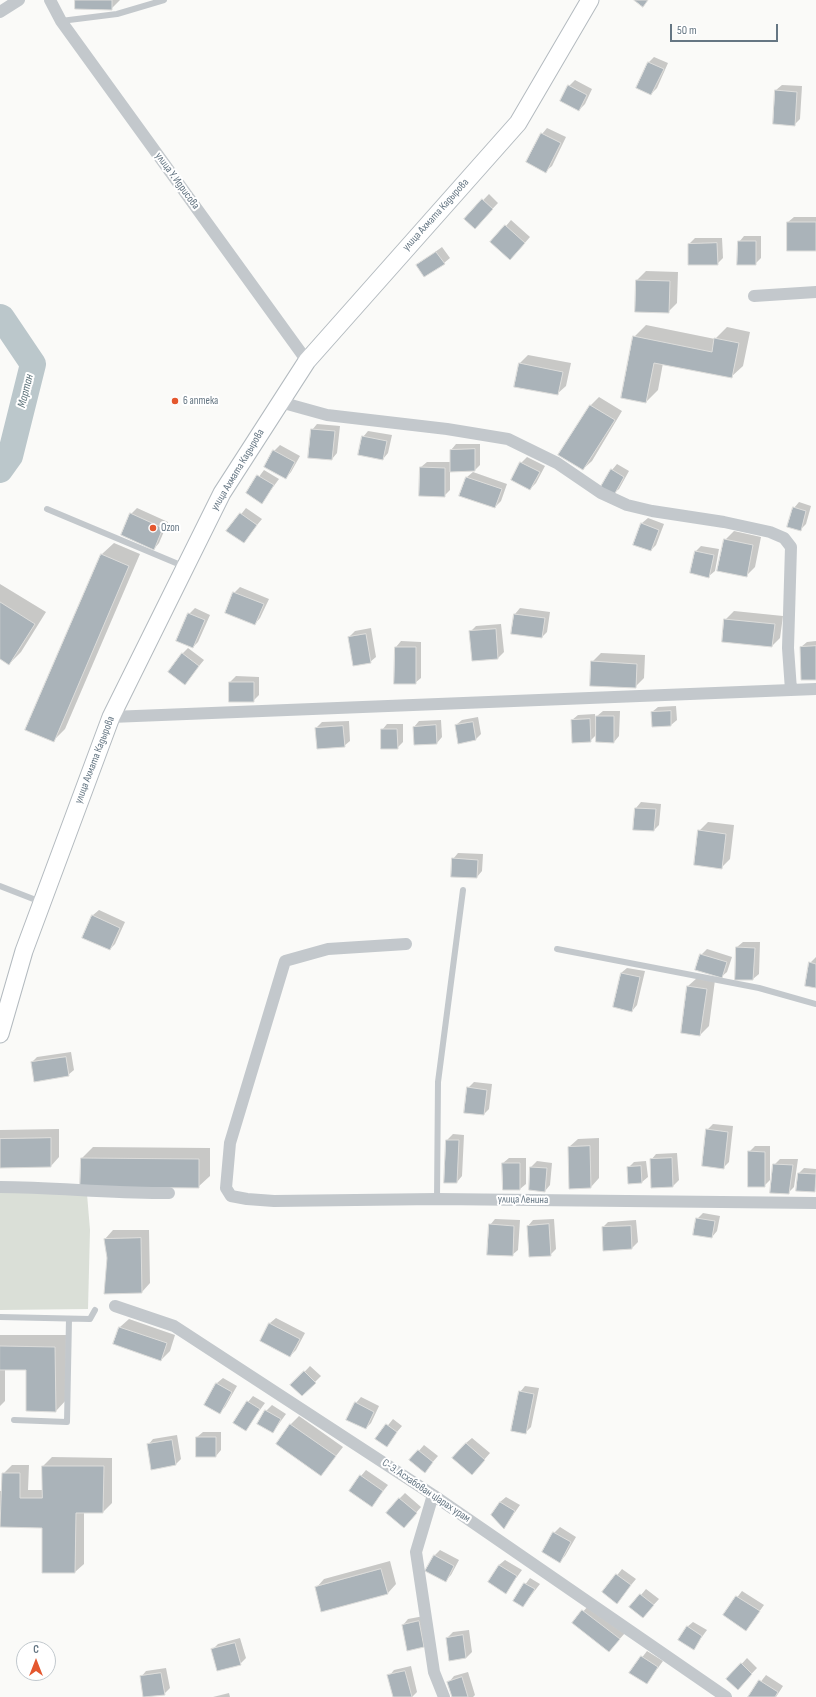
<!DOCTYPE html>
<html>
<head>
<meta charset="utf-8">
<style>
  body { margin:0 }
  #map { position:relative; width:816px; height:1697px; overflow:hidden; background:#fafaf8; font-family:"Sofia Sans Condensed",sans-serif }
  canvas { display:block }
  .north { position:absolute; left:16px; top:1641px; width:40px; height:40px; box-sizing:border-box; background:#fff; border:1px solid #c1c8cd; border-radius:50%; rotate:0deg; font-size:11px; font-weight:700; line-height:16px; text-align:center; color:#657683 }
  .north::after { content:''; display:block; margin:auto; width:14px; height:18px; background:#e4572e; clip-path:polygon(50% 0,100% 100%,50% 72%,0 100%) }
  .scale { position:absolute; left:670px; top:24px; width:108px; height:18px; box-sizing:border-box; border:2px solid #657683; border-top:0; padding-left:5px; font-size:12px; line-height:14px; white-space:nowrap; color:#657683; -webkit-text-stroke:3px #fff; paint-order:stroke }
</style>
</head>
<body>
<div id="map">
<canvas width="816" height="1697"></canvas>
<div class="north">С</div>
<div class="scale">50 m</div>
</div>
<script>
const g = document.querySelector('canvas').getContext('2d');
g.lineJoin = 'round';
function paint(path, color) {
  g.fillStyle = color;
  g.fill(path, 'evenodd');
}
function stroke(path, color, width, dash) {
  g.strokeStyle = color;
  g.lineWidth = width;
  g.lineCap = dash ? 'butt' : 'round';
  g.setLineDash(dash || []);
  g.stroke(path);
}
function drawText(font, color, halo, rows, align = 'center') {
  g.font = font + ' "Sofia Sans Condensed",sans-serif';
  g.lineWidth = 4;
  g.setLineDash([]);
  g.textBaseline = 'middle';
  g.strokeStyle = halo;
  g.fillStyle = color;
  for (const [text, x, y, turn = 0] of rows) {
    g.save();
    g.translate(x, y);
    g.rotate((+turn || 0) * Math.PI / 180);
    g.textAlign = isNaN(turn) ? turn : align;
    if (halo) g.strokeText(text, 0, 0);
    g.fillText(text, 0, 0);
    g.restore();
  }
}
paint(new Path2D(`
  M0,1190L87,1194L90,1230L88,1309L0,1310Z`), '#dadfd7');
paint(new Path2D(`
  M76,0H120L111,9Z
  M654,57L668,63L657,88L651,94L637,87L649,62Z
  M575,80L592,89L585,104L579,110L562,101L569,86Z
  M782,85L802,86L800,119L794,125L776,90Z
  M547,128L566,137L552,166L546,171L542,134Z
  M489,194L498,203L480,222L465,219Z
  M794,217H816V250L788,222Z
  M511,220L530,237L516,253L506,226Z
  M744,236H761V258L755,264L739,242Z
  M695,238H722L723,258L717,264L689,244Z
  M442,247L450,258L444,263L417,265Z
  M646,271L678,272L677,303L668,312L637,280Z
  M646,325L715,339L727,327L750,332L743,366L731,377L663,363L658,390L646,402L634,337Z
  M528,355L571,363L566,386L557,394L520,363Z
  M599,397L622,411L592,461L583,469L560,455L591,405Z
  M317,424L340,426L337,453L332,459L312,430Z
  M368,431L392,435L388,453L383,459L363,437Z
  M456,444H480V465L475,470L450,471V490L444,496L421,467L427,462H451V450Z
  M280,445L300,456L291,472L286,478L265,466L274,451Z
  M527,457L545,466L536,483L530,489L521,463Z
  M617,464L629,471L619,489L613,494L612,470Z
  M264,470L279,479L262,502L247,493Z
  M473,472L507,484L501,501L495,507L461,495L467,477Z
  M799,502L811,506L806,524L800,530L794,508Z
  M137,508L168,522L159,543L154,549L131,514Z
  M246,508L262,519L243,542L228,531Z
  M648,518L664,524L656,545L651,550L634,544L642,523Z
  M734,531L761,537L755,567L746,576L725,540Z
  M114,543L140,554L65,729L53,741L27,729L102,554Z
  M701,546L719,549L715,571L709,576L696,551Z
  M0,584L46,612L21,652L9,664L0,658Z
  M240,587L269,599L260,618L255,624L234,593Z
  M195,608L210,615L198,642L193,647L189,614Z
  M520,608L550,612L547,632L542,637L515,614Z
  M734,611L783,616L780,638L772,646L725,620Z
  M501,624L504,652L498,658L470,632L476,626Z
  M371,628L376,657L370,662L349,637L355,631Z
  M401,641L421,642V678L415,683H395L396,647Z
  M816,641V679L801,647L807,642Z
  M188,648L204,660L185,683L182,654Z
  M601,653L645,655L644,678L635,687L592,662Z
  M236,676L259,677V695L253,701L230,682Z
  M676,706L677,720L671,725L652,712L658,707Z
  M603,711H620L619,736L614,742L597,734L590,741L572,720L578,715L595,714L596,725H597V716Z
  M478,717L481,734L475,740L456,725L462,720Z
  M441,720L442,737L437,743L415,744L414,727L419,721Z
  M349,721L350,741L344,746L316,728L322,722Z
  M387,724H403V742L397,748L382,730Z
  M641,802L661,804L659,825L654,830L636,808Z
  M708,822L734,825L730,859L721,868L699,831Z
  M458,853L483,854L482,871L477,877L453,859Z
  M99,910L125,922L115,944L110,949L83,937L93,915Z
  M743,942H760L759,974L753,979L737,947Z
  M707,949L732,957L727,972L721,977L701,955Z
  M816,957V987L810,963Z
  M627,968L645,971L637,1005L632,1011L621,973Z
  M697,978L715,980L709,1026L700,1035L688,986Z
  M71,1052L74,1070L68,1075L32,1062L37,1057Z
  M474,1082L492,1084L489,1109L484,1114L468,1088Z
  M713,1124L733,1126L729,1162L723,1168L707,1130Z
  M59,1129V1157L51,1166L0,1167V1130Z
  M453,1134L464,1135L462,1176L457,1182H445L447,1140Z
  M599,1138V1178L591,1187L569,1147L578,1139Z
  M755,1146H770V1180L764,1186L749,1152Z
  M93,1147L210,1148V1176L198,1187L82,1158Z
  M677,1153L679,1180L673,1186L651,1160L656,1154Z
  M509,1158H526V1184L520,1189L503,1163Z
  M780,1159H798L794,1187L788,1193L774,1165Z
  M537,1161L552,1163L550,1185L545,1191L531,1167Z
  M646,1161L648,1177L642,1182L628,1168L634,1162Z
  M804,1168L816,1169L815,1191L799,1173Z
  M703,1213L720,1216L717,1231L712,1237L697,1219Z
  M495,1219L520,1220L518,1250L512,1255L490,1225Z
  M554,1219L556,1249L550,1255L528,1226L533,1220Z
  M636,1220L638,1242L632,1248L603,1227L608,1222Z
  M113,1230H149L150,1283L142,1292L108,1258L105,1239Z
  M276,1318L305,1333L296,1350L290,1356L261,1340L270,1323Z
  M129,1319L175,1335L170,1351L161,1360L114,1344L120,1327Z
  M0,1335H67V1399L56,1411L27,1369H5V1401L0,1406Z
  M310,1366L321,1376L302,1395L292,1385Z
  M223,1378L237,1386L225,1407L220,1412L205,1405L217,1383Z
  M525,1386L539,1388L531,1427L526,1432L520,1392Z
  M253,1396L265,1403L246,1429L248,1402Z
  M361,1397L379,1406L371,1423L366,1428L356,1403Z
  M272,1405L286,1414L273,1432L266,1411Z
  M299,1416L343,1447L321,1475L290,1425Z
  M393,1419L402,1426L386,1445L377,1439Z
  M203,1432H221V1450L216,1456L197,1437Z
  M177,1435L181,1459L176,1464L148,1445L153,1439Z
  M472,1438L490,1453L477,1468L466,1443Z
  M424,1445L438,1456L424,1472L411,1460Z
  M52,1457L112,1458V1503L103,1512H84V1564L75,1572H43V1527L0,1526V1491H3V1474L12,1465H29L28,1490H43V1466Z
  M366,1470L388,1485L372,1505L361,1476Z
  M405,1493L421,1507L409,1521L399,1499Z
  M506,1497L520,1505L504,1528L500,1502Z
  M560,1527L576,1537L565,1556L560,1561L554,1533Z
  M440,1550L459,1560L451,1575L445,1581L434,1556Z
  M505,1560L522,1570L506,1592L499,1565Z
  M390,1561L396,1584L388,1593L316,1588L324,1579Z
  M622,1569L636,1579L617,1602L604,1592Z
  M530,1578L540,1584L523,1606L514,1600Z
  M646,1589L659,1599L648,1611L631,1607Z
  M742,1591L764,1605L746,1630L724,1615Z
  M589,1605L625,1633L609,1651L573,1623Z
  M424,1616L429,1640L424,1646L403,1625L408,1619Z
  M693,1622L707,1630L693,1649L687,1627Z
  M469,1630L472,1652L466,1658L450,1660L447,1638L453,1632Z
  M240,1638L246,1658L240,1664L212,1650L218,1644Z
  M647,1651L663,1661L647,1683L631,1672Z
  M747,1658L757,1668L738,1688L728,1679Z
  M411,1666L417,1692L412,1697H394L389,1676L394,1670Z
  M166,1668L170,1688L164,1694L144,1697L141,1677L146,1671Z
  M468,1672L475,1695L473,1697H453L449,1682L454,1676Z
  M766,1675L783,1686L776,1697H749Z
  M229,1693L230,1697H213Z`), '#0003');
stroke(new Path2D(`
  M0,317L2,318L33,364L10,456L0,470`), '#bbc7cb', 26);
const building = new Path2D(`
  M75,0H112V10L75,9Z
  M634,0H648L643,7Z
  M648,62L664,69L651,95L636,88Z
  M568,85L587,95L579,111L560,101Z
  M775,90L797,92L795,126L773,124Z
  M541,133L561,143L546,173L526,162Z
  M482,199L493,209L475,229L464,219Z
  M787,222H816V251H787Z
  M505,225L525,243L510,260L490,242Z
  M738,241H756V265H737Z
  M717,243L718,265H688V244Z
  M436,252L445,264L424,277L416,265Z
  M636,280L670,281L669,313L635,312Z
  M633,336L712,352L714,338L739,343L732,378L654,363L646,403L621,398Z
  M519,363L563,372L558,395L514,387Z
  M590,405L615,420L583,470L558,455Z
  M311,429L335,431L332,460L308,458Z
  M362,436L387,441L383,460L358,455Z
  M475,449V471L450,472V450Z
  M273,450L295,462L286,479L264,467Z
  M520,462L540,472L530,490L511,480Z
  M420,467L445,468V497L419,496Z
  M611,469L624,477L614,495L600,488Z
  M257,475L274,485L262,504L246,493Z
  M466,477L502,489L495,508L459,496Z
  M793,507L806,511L801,531L787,527Z
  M130,513L163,528L154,550L121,535Z
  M240,513L257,525L244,543L226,531Z
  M641,523L659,530L651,551L633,545Z
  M724,539L753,545L747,577L717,571Z
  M695,551L714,555L709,578L690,573Z
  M101,554L129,566L54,742L25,730Z
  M233,592L264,604L255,625L225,613Z
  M0,602L35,624L9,665L0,659Z
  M188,613L205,620L193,648L176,641Z
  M514,614L545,618L542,638L511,634Z
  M724,619L775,624L772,647L722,642Z
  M496,629L498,659L472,661L469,631Z
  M366,634L371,663L353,666L348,637Z
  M816,646V680H801L800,647Z
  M395,647H416V684H394Z
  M182,653L199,666L185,685L168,672Z
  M591,661L637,664L636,688L590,686Z
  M229,682H254V702H229Z
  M671,711V726L652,727L651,712Z
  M596,716H614V743L596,742Z
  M590,719L591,742L572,743L571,720Z
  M473,722L476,740L458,744L455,725Z
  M436,725L437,744L414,745L413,727Z
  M343,726L345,747L317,749L315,728Z
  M381,729H397L398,749H381Z
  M635,808L656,809L654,831L633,830Z
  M698,830L726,834L722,869L694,865Z
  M452,858L478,860L477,878L451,877Z
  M92,915L120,928L110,950L82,938Z
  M736,947L755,948L753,980H735Z
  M700,954L727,962L722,978L695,970Z
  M809,962L816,964V988L805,986Z
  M621,973L640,977L632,1012L613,1007Z
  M687,986L707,989L700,1036L681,1033Z
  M66,1057L69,1076L34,1082L31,1062Z
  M467,1087L487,1090L484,1115L464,1113Z
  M706,1129L728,1132L724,1169L702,1166Z
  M51,1138V1167L0,1168V1139Z
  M446,1140H459L457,1183H444Z
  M590,1146L591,1188L569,1189L568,1147Z
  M748,1151L765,1152V1187H748Z
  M81,1158L199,1159V1188L80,1187Z
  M672,1158L673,1187L651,1188L650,1159Z
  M502,1163H520V1190H503Z
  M773,1164L793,1165L789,1194L770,1193Z
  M641,1166L642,1183L628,1184L627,1167Z
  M530,1167L547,1168L545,1192L529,1190Z
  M798,1173L816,1174L815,1192L796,1191Z
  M696,1218L715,1221L712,1238L693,1235Z
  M489,1224L514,1226L513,1256L487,1255Z
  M549,1224L551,1256L529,1257L527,1226Z
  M631,1226L632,1249L603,1251L602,1227Z
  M141,1238L142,1293L104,1294L107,1258L104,1239Z
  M269,1323L300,1339L290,1357L260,1341Z
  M119,1327L167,1343L161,1361L113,1344Z
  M0,1346L55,1347L56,1412L26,1411V1370H0Z
  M304,1371L316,1383L302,1396L290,1385Z
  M216,1383L232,1392L220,1414L204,1405Z
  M519,1391L534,1394L526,1434L511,1431Z
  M247,1401L260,1409L246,1431L233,1423Z
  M355,1402L374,1412L366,1429L346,1420Z
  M265,1410L281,1419L273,1433L257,1424Z
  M290,1424L336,1456L321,1476L276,1444Z
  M386,1424L397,1432L387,1447L375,1439Z
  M196,1437H216V1457H196Z
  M172,1440L176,1465L151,1470L147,1444Z
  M466,1443L485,1460L472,1475L452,1458Z
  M418,1450L433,1462L425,1473L409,1460Z
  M42,1466H104L103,1513H76L75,1573H42V1528L0,1527L2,1473H20V1498H42Z
  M360,1475L383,1491L372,1507L349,1491Z
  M399,1498L417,1513L404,1528L386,1513Z
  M500,1502L515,1511L504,1529L491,1515Z
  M553,1532L571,1542L560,1563L542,1552Z
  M434,1555L454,1566L446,1582L425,1571Z
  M499,1565L517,1576L506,1594L488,1582Z
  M381,1569L388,1594L321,1612L315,1587Z
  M616,1574L631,1585L617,1604L602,1592Z
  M524,1583L535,1589L523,1607L513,1601Z
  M640,1594L654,1605L643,1618L629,1607Z
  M736,1596L760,1611L746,1631L723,1615Z
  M582,1610L620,1639L609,1652L572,1623Z
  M419,1621L424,1647L407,1651L402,1625Z
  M687,1626L702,1636L694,1650L678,1640Z
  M463,1635L466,1658L449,1661L446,1638Z
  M235,1643L241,1665L217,1671L211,1649Z
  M641,1656L658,1667L647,1684L629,1673Z
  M741,1663L752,1674L738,1690L726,1679Z
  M405,1671L412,1697H393L387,1675Z
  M161,1673L165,1695L143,1697L140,1676Z
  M462,1677L468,1697H452L447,1682Z
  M759,1680L778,1692L775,1697H748Z`);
paint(building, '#aab3b9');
stroke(building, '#dcdcda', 1);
const secondary = new Path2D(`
  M0,1034L24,951L111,717L222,493L307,361L518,123L590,0`);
stroke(secondary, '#b3babf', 19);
stroke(new Path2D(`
  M61,21L117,14L164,0
  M47,509L183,566
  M0,886L41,902
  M557,949L759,988L816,1004
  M437,1199L438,1082L463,890
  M0,1317L90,1319L95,1310
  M14,1420L67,1422L69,1319`), '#c3c8cc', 6);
stroke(new Path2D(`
  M50,0L61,21L307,361
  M0,12L19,0
  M754,296L816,292
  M280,402L327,415L447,429L508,439L557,463L601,493L627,505L652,511L724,522L770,532L784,538L791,547L788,648L791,690
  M111,717L816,689
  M406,944L328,949L285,961L230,1143L226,1188L231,1196L247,1199L274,1201L437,1199L816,1203
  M0,1187C56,1187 112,1194 169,1193
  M115,1306L174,1326L433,1495L726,1697
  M433,1495L416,1552L434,1672L444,1697`), '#c3c8cc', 12);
stroke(secondary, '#fff', 17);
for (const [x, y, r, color] of [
  [175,401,4,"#e4572e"],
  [153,528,4,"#e4572e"]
]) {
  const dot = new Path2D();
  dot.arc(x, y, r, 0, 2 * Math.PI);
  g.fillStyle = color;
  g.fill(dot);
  stroke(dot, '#fff', 1.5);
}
drawText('11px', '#657683', '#fff', [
  ["улица У. Идрисова",177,181,54],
  ["улица Ахмата Кадырова",436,215,-48],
  ["улица Ахмата Кадырова",238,470,-59],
  ["улица Ахмата Кадырова",95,760,-69],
  ["улица Ленина",523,1200,1],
  ["С-Э. Асхабован цIарах урам",426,1491,34]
]);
drawText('11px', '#657683', '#fff', [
  ["6 аптека",183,401],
  ["Ozon",161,528]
], 'left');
drawText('italic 12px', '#60757c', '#fff', [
  ["Мартан",26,391,-76]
]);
</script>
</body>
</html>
